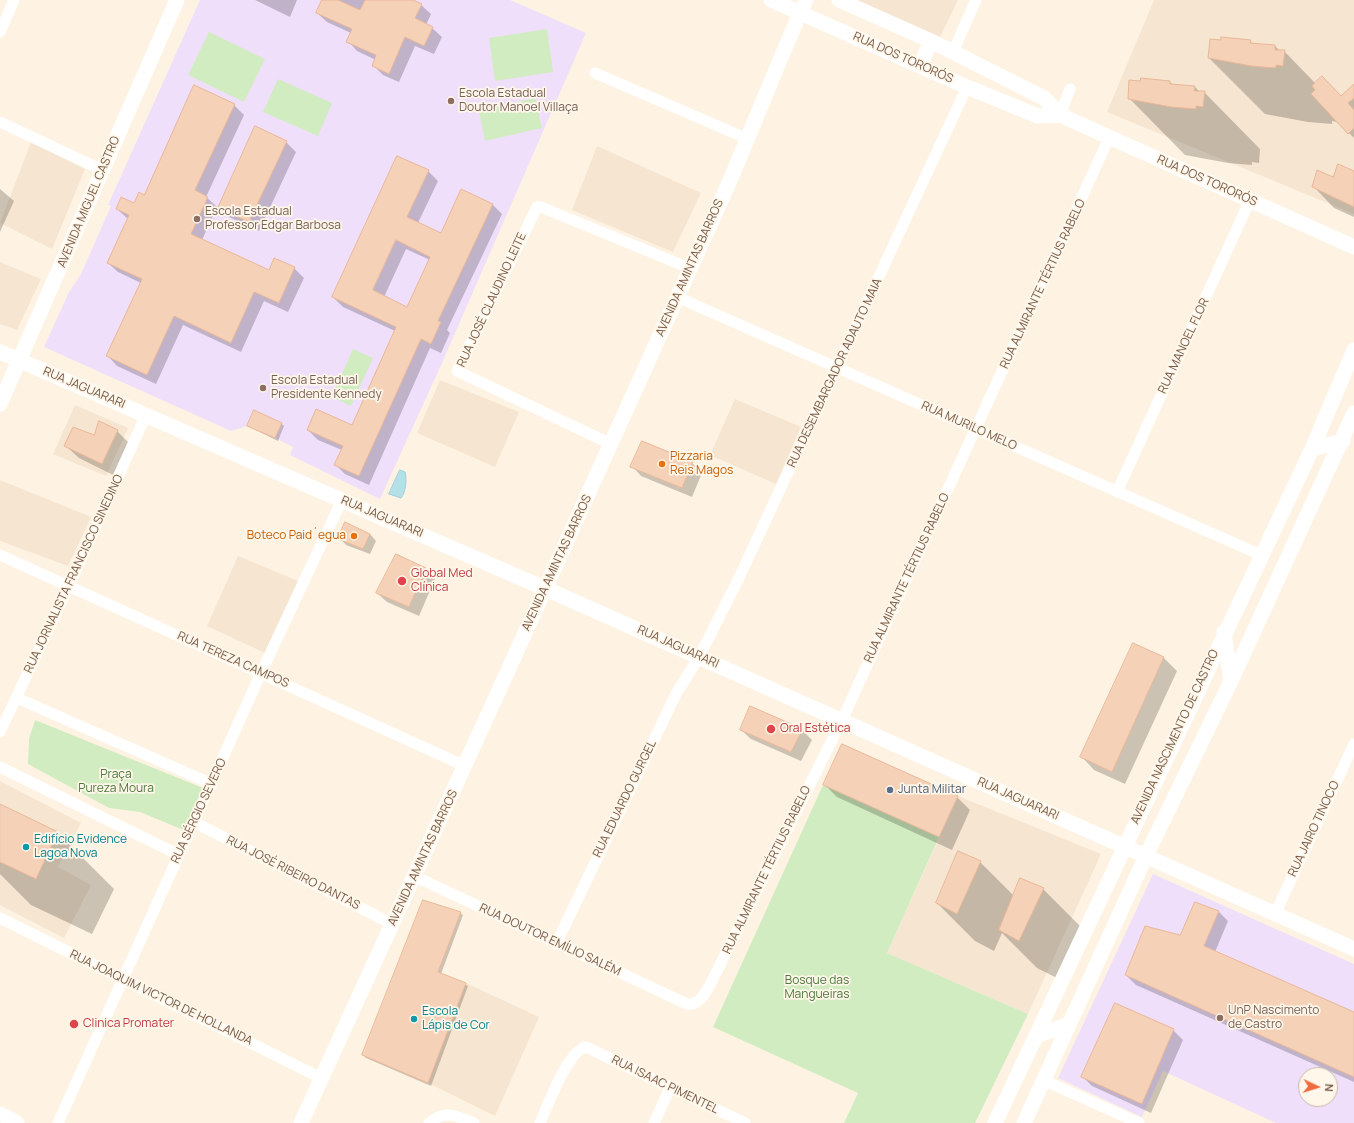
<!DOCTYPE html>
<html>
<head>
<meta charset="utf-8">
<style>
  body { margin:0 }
  #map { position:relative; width:1354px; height:1123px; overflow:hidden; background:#fef3e2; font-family:Manrope,sans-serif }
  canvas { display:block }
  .north { position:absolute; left:1298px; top:1067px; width:40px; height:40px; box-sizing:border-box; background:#fff7ea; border:1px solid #c9b8a9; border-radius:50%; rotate:94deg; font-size:11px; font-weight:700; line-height:16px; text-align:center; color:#775947 }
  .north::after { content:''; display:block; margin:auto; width:14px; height:18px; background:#f06a3f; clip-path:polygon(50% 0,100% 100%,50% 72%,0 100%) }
</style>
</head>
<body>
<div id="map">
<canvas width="1354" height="1123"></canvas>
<div class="north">N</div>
</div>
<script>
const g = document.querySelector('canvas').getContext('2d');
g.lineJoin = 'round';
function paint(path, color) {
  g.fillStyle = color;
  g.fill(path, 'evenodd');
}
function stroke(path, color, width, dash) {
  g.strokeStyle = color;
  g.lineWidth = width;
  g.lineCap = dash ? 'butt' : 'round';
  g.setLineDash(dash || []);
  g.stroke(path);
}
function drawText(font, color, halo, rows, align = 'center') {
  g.font = font + ' Manrope,sans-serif';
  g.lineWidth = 3.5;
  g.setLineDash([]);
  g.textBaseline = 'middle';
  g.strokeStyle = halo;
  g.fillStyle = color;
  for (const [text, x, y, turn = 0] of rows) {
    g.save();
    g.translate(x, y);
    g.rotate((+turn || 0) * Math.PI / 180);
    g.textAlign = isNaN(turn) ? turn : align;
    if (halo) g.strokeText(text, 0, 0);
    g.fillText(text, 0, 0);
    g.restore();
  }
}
paint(new Path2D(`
  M846,0H958L938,41Z
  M1154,0H1354V214L1107,112Z
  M31,142L85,169L52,249L0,223Z
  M597,146L701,193L673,252L572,210Z
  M0,262L41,279L17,330L0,324Z
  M440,380L519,412L495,467L417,433Z
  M735,399L801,427L776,484L710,455Z
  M75,405L128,428L106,476L53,454Z
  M0,480L91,517L68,566L0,541Z
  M238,556L298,581L265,653L207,626Z
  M0,781L81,823L58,867L91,885L64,938L0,905Z
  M958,796L1101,854L1028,1014L887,953Z
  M466,983L539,1017L495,1116L428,1083Z`), '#f6e5d0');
paint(new Path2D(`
  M200,0H510L586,33L442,363L380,499L290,455L293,447L275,438L247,426L231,431L44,347L69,292L81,274L111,206L108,205Z
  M1153,874L1354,964V1123H1276L1163,1071L1142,1117L1058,1078ZM1306,1075H1330V1099H1306Z`), '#f0dffa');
paint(new Path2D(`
  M547,29L553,72L495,81L489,38Z
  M209,32L265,59L244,102L188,75Z
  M278,79L332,103L318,136L263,112Z
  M535,98L542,128L485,141L479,111Z
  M353,349L373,358L351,406L332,397Z
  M35,720L203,788L186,831L140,812L109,808L28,764L29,739Z
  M823,785L939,837L887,953L1028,1014L975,1123H844L858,1093L713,1027Z`), '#d1ecc0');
const water = new Path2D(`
  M400,470L405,472C407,479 406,492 401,498L389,494Z`);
paint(water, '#b5e0e8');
stroke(water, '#9bd0db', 1);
paint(new Path2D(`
  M255,0H297L290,17Z
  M323,0H411L421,5L431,14L426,25L432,28L442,37L434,54L415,46L399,82L383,75L373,65L376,60L357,51L348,41L351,33L327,22L317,13Z
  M1250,41L1253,44L1275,46L1280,51H1284L1316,84L1341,97L1354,88V138L1338,122L1332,121V124L1308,122L1265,114L1209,58Z
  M1170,82L1173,85L1195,87L1200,92H1204L1260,149L1259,163L1252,162V165L1228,163L1185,155L1129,98Z
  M234,105L244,115L206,197L217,207L202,240L269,272L294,268L304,278L288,312L264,301L241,352L183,325L156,384L117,366L108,356L141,283L118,272L108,263L128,219L117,209L135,205L145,196Z
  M286,142L296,152L259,231L229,217L219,208Z
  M428,171L438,181L418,223L442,234L492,204L502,214L447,330L450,333L441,353L430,348L369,485L345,474L335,464L342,450L318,440L308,430L353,426L395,331L343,307L333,297ZM406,249L430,260L408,308L384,297Z
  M1318,172L1333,178L1354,172V217L1334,208L1315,188L1313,184Z
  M0,189L14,201L0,232Z
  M281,423L284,426L278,441L248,426Z
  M117,431L130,444L115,476L79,458L66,446Z
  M692,463L702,473L692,497L641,476L632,466Z
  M370,534L376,541L370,554L346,545L340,538Z
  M396,556L426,569L435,579L419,616L387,602L377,593Z
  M1133,644L1164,658L1177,671L1125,784L1094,770L1082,757Z
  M741,730H802L812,740L801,761L751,739Z
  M824,784L957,797L970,810L952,850L837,797Z
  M0,805L58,833L114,889L92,934L31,905L0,874Z
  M980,862L1014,896L1043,889L1081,927L1057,978L1037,968L1002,933L994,951L975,941L937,903Z
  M1196,904L1219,912L1228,921L1215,952L1354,1013V1082L1136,985L1126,975L1181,936Z
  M460,913L463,915L441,974L468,986L431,1086L366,1058L363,1055Z
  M1173,1030L1183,1040L1151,1113L1092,1086L1082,1076Z`), '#0003');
const building = new Path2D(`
  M322,0H338L360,10L365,0H413L422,4L415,18L433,27L424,46L405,37L389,74L372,66L376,55L346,42L352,29L316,13Z
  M1221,37L1251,40L1250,43L1275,45V50H1285L1283,66L1276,65V68L1251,66L1208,58L1210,39L1221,40Z
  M1322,76L1341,96L1354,84V98L1348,103L1354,110V128L1348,134L1311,94L1315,90L1312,86Z
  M1141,78L1170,81V84L1195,86L1194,91H1205L1203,107L1196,106V109L1171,107L1128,99L1129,80L1140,81Z
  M194,85L235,104L195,190L208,197L191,234L269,270L274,258L295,267L279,303L254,292L231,343L174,316L147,375L106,356L142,279L107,263L129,215L116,209L121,197L134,203L139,192L144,195Z
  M255,126L287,141L249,222L218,208Z
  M397,156L429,170L407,217L441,233L461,189L493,204L438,321L441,322L431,344L421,339L359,476L334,465L343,446L307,430L316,409L352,425L396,327L332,297ZM396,240L430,257L407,307L373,290Z
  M1338,164L1354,171V207L1312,187L1317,170L1333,177Z
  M254,410L282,423L275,438L247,426Z
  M99,421L118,430L102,464L64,446L73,427L94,435Z
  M642,441L693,462L682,488L630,467Z
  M345,522L370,534L363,549L338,539Z
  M396,554L426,568L409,607L376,593Z
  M1133,643L1164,657L1112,772L1080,757Z
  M750,706L803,729L791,752L740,730Z
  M842,744L958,796L939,837L823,785Z
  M0,804L58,832L36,879L0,862Z
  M958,851L981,861L957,914L936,903Z
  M1020,878L1044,888L1019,941L999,930Z
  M423,900L461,912L438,972L466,983L428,1083L362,1055Z
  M1195,902L1219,911L1204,946L1354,1012V1077L1125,975L1145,926L1180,935Z
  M1115,1003L1174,1029L1142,1104L1081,1077Z`);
paint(building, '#f5d1b8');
stroke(building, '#e9b897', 1);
stroke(new Path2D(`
  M0,32L14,0
  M953,52L976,0
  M595,73L748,139
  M1060,115L1070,89
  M0,122L102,170
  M677,297L1261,555
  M611,444L457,371L537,207H541L689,268
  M1117,492L1250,200
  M0,555L465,766
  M17,698L212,784
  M0,732L69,586L146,415
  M0,767L179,855
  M194,822L392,924
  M414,876L687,1004C698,1006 705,994 710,985L842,720L1109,138
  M1275,914L1354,744
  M0,918L321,1078
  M556,944L676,694L699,657L738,580L967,87
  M1043,1080L1139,1123
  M58,1123L261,673L342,500
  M429,1123C445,1110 456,1115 474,1123
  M540,1123C547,1107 568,1050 586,1047L745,1123
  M654,1123L670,1088`), '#fff', 11);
stroke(new Path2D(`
  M771,0L967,87L1038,116L1060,115
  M839,0L931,41L1044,98L1060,115L1354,247
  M920,66L931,41
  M0,352L544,588L1354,949
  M0,404L177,0
  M1312,449L1343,441
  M1224,632L1231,681
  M1036,1036L1069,1024
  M0,1114L17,1123
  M301,1123C444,814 583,504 724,194C752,130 777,64 806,0
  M995,1123L1312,449L1354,350
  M1024,1123L1146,856L1231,681L1354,413`), '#fff', 15);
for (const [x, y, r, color] of [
  [451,101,4,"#8d6e63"],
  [197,219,4,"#8d6e63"],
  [263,388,4,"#8d6e63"],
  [662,464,4,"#e8710a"],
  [354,536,4,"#e8710a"],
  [402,581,5,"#e0444e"],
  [771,729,5,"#e0444e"],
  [890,790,4,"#5c6f8a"],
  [26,847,4,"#0f9aa8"],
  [1220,1018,4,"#8d6e63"],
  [414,1019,4,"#0f9aa8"],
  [74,1024,5,"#e0444e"]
]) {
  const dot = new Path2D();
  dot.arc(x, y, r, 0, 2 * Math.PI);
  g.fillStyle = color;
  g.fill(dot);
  stroke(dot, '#fff7ea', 1.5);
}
drawText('12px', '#775947', '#fff7ea', [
  ["RUA DOS TORORÓS",903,58,24],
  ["RUA DOS TORORÓS",1207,181,24],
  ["AVENIDA MIGUEL CASTRO",89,202,-67],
  ["AVENIDA AMINTAS BARROS",690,268,-66],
  ["RUA ALMIRANTE TÉRTIUS RABELO",1043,284,-65],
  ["RUA JOSÉ CLAUDINO LEITE",492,300,-65],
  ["RUA MANOEL FLOR",1184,346,-65],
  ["RUA DESEMBARGADOR ADAUTO MAIA",835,373,-65],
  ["RUA JAGUARARI",84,388,23],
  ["RUA MURILO MELO",969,426,24],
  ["RUA JAGUARARI",382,517,23],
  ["AVENIDA AMINTAS BARROS",557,563,-65],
  ["RUA JORNALISTA FRANCISCO SINEDINO",74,574,-65],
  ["RUA ALMIRANTE TÉRTIUS RABELO",907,578,-65],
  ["RUA JAGUARARI",678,647,24],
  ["RUA TEREZA CAMPOS",233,660,24],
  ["AVENIDA NASCIMENTO DE CASTRO",1175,737,-65],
  ["RUA EDUARDO GURGEL",625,799,-64],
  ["RUA JAGUARARI",1018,799,24],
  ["RUA SÉRGIO SEVERO",199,811,-65],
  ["RUA JAIRO TINOCO",1314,829,-65],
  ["AVENIDA AMINTAS BARROS",423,858,-65],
  ["RUA ALMIRANTE TÉRTIUS RABELO",767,870,-64],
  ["RUA JOSÉ RIBEIRO DANTAS",293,873,27],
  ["RUA DOUTOR EMÍLIO SALÉM",550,940,25],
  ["RUA JOAQUIM VICTOR DE HOLLANDA",161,998,26],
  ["RUA ISAAC PIMENTEL",665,1085,26]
]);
drawText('12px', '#785e54', '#fff7ea', [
  ["Escola Estadual",459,94],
  ["Doutor Manoel Villaça",459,108],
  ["Escola Estadual",205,212],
  ["Professor Edgar Barbosa",205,226],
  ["Escola Estadual",271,381],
  ["Presidente Kennedy",271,395],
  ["UnP Nascimento",1228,1011],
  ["de Castro",1228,1025]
], 'left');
drawText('12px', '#c56008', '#fff7ea', [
  ["Pizzaria",670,457],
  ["Reis Magos",670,471],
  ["Boteco Paid´egua",346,536,"right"]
], 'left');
drawText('12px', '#be3a42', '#fff7ea', [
  ["Global Med",411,574],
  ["Clínica",411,588],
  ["Oral Estética",780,729],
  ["Clinica Promater",83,1024]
], 'left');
drawText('12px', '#4c783c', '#fff7ea', [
  ["Praça",116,775],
  ["Pureza Moura",116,789],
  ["Bosque das",817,981],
  ["Mangueiras",817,995]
]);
drawText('12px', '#4e5e75', '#fff7ea', [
  ["Junta Militar",898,790]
], 'left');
drawText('12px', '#0d838f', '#fff7ea', [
  ["Edifício Evidence",34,840],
  ["Lagoa Nova",34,854],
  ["Escola",422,1012],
  ["Lápis de Cor",422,1026]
], 'left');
</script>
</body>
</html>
